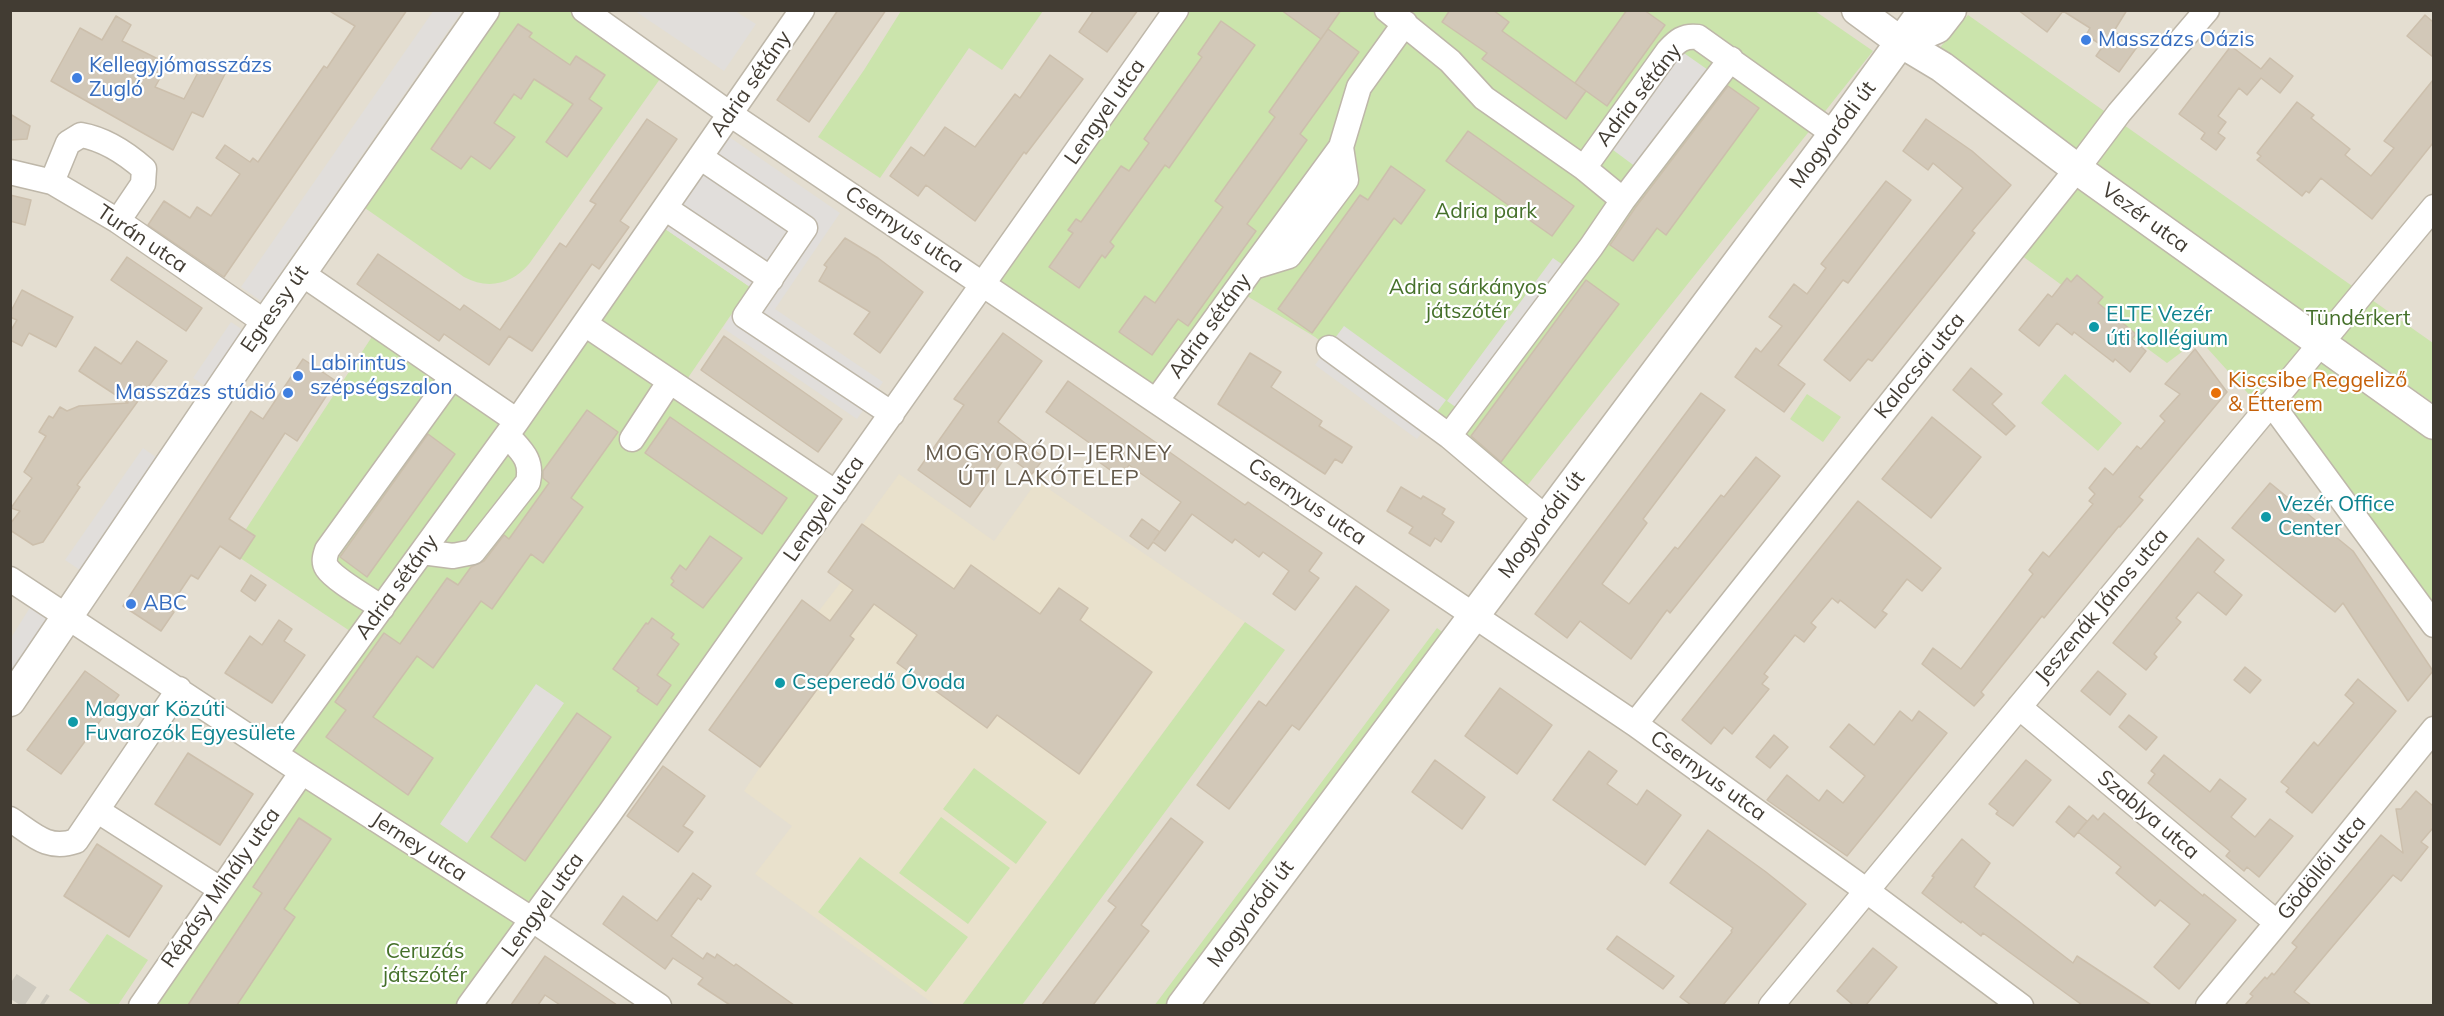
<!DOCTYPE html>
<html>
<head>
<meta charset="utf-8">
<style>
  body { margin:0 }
  #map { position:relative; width:2444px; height:1016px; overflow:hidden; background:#f0ece2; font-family:Mulish,sans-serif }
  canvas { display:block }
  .frame { position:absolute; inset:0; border:12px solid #423c33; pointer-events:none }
</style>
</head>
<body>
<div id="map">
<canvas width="2444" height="1016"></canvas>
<div class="frame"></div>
</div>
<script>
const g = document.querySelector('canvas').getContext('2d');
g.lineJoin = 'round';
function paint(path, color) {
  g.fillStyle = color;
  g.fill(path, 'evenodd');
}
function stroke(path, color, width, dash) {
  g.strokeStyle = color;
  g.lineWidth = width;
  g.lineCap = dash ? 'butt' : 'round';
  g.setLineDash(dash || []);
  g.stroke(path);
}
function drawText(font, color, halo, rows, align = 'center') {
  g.font = font + ' Mulish,sans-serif';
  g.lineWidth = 4.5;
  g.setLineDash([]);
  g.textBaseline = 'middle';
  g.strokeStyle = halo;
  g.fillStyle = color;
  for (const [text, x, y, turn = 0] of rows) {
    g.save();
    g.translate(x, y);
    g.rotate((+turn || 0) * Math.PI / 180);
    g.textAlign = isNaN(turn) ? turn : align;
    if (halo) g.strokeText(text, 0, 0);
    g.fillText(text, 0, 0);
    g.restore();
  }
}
paint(new Path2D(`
  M11,11H2433V1005H11Z`), '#e4ded1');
paint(new Path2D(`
  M899,474L994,541L1037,481L1245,622L962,1005H935L755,874L792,826L744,791L760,767L709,730L802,600L818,612L841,582L828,572Z`), '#e9e1cc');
paint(new Path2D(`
  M484,11H584L667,69L529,264C512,284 488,290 464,277L352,199Z
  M901,11H1043L1002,70L969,48L880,178L818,137L864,70Z
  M1176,11H1815L1873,51L1519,496L1449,436L1315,337L1237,290L1156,401L983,284Z
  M1968,15L2433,343V403L1937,51Z
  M2079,187L2433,429V620L2254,400L2199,339L2167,363L2021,255Z
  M655,222L750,287L681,388L836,493L470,1005L143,1006L302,772L276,753L359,637L231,552L379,326L516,420Z
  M2065,374L2122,423L2098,451L2041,403Z
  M1807,394L1841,417L1823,442L1790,419Z
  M1245,622L1285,650L1022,1005H962Z
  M1437,628L1451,639L1176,1005L1154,1006Z
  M974,768L1047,822L1016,864L943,809Z
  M941,817L1010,868L968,924L899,873Z
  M860,857L968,937L926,992L818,912Z
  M107,934L148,960L118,1005H92L69,990Z`), '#cbe4ac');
paint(new Path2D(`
  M434,10L462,11L261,301L241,287Z
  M635,11H735L756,24L724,71Z
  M1681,51L1711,72L1640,170L1609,147Z
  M719,130L840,213L775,309L883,382L857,419L723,328L750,287L655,222Z
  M1553,258L1566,267L1460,410L1447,401Z
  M231,322L243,330L205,386L193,378Z
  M1344,326L1446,400L1437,412L1335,338Z
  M1323,354L1426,427L1417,439L1315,365Z
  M143,448L157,458L80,570L65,560Z
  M34,601L51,612L11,673V638Z
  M536,684L564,703L467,843L440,824Z`), '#e1dedb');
const building = new Path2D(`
  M328,10H407L224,277L148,225L164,201L190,218L197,207L211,216L240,174L216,158L225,145L250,162L253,158L258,162L324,66L327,68L355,26Z
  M838,10H886L809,122L777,100Z
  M1094,10H1138L1107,52L1079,32Z
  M1281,10H1341L1321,39Z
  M1450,10H1493L1509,22L1502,31L1586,91L1566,119L1482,59L1487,53L1442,22Z
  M1627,10H1644L1665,25L1607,106L1575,83Z
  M2018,10H2127L2114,31L2137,47L2119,72L2096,56L2103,46L2086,35L2090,28L2063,11L2047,32Z
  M2425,15L2433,22V57L2407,36Z
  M116,16L131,25L122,41L168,64L155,87L184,99L203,63L225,74L203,117L192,112L173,150L51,81L80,28L102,40Z
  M1221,21L1255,45L1169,168L1165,165L1110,242L1114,246L1105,258L1102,255L1079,288L1049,267L1073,233L1068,230L1076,219L1081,222L1121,166L1129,171L1149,143L1144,139L1202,57L1198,54Z
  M518,24L532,33L529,37L570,65L576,56L605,75L589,99L602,108L567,157L546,142L573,104L534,79L521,99L514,94L494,123L515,137L490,169L471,156L461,169L431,149Z
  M1328,29L1359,52L1300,134L1307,140L1247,224L1256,231L1188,326L1178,319L1152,355L1119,332L1145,296L1155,303L1223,207L1215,201L1275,117L1269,112Z
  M2231,46L2261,69L2270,58L2293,76L2280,93L2261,78L2247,95L2239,88L2218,116L2226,122L2218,133L2225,138L2216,150L2201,139L2205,133L2179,114Z
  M1050,55L1083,79L1026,154L1024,152L975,221L926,185L918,196L890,176L911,147L924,156L945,127L975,147L1015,94L1020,98Z
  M2433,80V143L2372,219L2321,178L2309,193L2306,191L2302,196L2257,160L2261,156L2257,153L2297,102L2314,115L2311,118L2350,149L2345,155L2371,176L2394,148L2384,141Z
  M1728,86L1759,108L1666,235L1657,228L1633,261L1610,245L1635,208Z
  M10,114L30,126L27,139L10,140Z
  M647,119L677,139L620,221L629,227L599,269L592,264L532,351L509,336L489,365L444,334L439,341L357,284L378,254L460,310L464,305L500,330L560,243L566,247L596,204L590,201Z
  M1926,119L1972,151L2011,185L1972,231L1975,233L1872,361L1868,359L1850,381L1824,360L1963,188L1933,163L1928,170L1903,151Z
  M1468,131L1574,206L1552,236L1446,161Z
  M1391,166L1425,190L1401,224L1394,218L1312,333L1278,309L1360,195L1368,200Z
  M1886,181L1911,200L1848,283L1843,280L1778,365L1805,384L1784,412L1735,377L1756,348L1761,352L1782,326L1769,317L1794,284L1807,294L1826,268L1821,264Z
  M10,195L31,200L25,225L10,221Z
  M845,238L878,258L923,292L880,353L854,334L870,312L819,281L827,267L824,265Z
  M127,257L202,308L186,331L111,280Z
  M2077,275L2103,297L2098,303L2136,334L2132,339L2146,351L2130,372L2115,359L2113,362L2074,332L2072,335L2057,323L2039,346L2019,330L2048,294L2052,297L2067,278L2071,282Z
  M1586,280L1619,304L1501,462L1471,436Z
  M22,290L73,317L56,347L29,333L22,346L10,340V332L17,320L10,317V313Z
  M1003,333L1042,361L998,422L1044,458L1032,474L1007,455L970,507L918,470L964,405L954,399Z
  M724,336L842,419L818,452L701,370Z
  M137,341L167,361L77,485L80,487L43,542L33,545L10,530V524L20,511L11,508L32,478L24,472L46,436L39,432L49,416L53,418L60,407L67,411L79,406L128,403L79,371L95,347L121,364Z
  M2195,349L2227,392L2139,497L2143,500L2120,527L2119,526L2044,618L2042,616L1981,692L1984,695L1974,706L1922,664L1933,648L1961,669L2033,574L2029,570L2043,552L2049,557L2093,504L2089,501L2095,494L2089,488L2105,468L2113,475L2137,446L2141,449L2165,421L2160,416L2180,394L2165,384Z
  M1250,353L1281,372L1271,387L1322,421L1319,426L1352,447L1342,463L1335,459L1325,474L1218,404Z
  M303,359L336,381L297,441L285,433L229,519L255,536L240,559L220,546L198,579L191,575L169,608L174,612L161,631L123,606L251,411L263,419Z
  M1971,368L2002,394L1992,404L2015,426L2006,435L1953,390Z
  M1068,381L1245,505L1248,502L1322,553L1309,571L1319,578L1295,610L1273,594L1289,571L1263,552L1259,557L1235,539L1232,543L1192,514L1165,551L1153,542L1148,549L1130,536L1142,519L1160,532L1154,540L1181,502L1129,465L1120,477L1099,462L1105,454L1046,412Z
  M1701,393L1725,410L1643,519L1647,523L1602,584L1629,604L1675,547L1678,549L1721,495L1724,497L1756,457L1780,476L1670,613L1667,610L1631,659L1580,621L1567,638L1535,614Z
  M587,410L618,432L571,498L583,507L543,563L531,554L492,609L481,601L433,668L417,656L373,717L433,758L408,795L326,737L346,710L335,702L384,633L400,644L447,578L458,585L471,567L484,561L504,535L509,539L549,483L543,478V471Z
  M670,417L787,498L762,534L645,453Z
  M1932,417L1981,457L1931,518L1882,479Z
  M428,434L455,454L367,577L340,557Z
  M2270,483L2353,551L2433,671L2408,701L2343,603L2335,612L2232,528Z
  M1401,487L1421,499L1423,496L1445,509L1442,514L1454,522L1441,542L1435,538L1430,546L1409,533L1413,527L1387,511Z
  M1858,501L1941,568L1922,591L1907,579L1882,611L1887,614L1875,628L1840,600L1838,603L1832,598L1811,623L1816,627L1804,642L1795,635L1764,674L1768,677L1762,684L1769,689L1732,734L1724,727L1711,744L1682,720Z
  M862,524L954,589L971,565L1040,614L1059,588L1088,608L1080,620L1152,672L1079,774L997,715L987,728L897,663L917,635L874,604L850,636L854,639L760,767L709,730L802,600L830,621L853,590L828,572Z
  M710,536L742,558L703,608L671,585L674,581L671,578L680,565L686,570Z
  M2198,538L2224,560L2214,572L2242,595L2226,615L2198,592L2176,618L2181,622L2154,654L2157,657L2146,670L2113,643Z
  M251,575L266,585L255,601L241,591Z
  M1356,586L1389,610L1299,730L1292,725L1229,809L1197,785L1259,701L1266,706Z
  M652,618L674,634L671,638L679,644L657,675L671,685L657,705L637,691L639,688L613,669L646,623L648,624Z
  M279,620L292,629L284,641L305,655L272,703L225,673L250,636L262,645Z
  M2245,667L2261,680L2250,693L2234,680Z
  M85,671L119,695L61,774L27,750Z
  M2098,671L2126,694L2110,715L2081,691Z
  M2358,679L2396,711L2312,813L2286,792L2289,788L2281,782L2314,742L2318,746L2354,703L2345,695Z
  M1500,688L1552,725L1517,774L1465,736Z
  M1900,711L1912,721L1919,711L1947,733L1847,856L1767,800L1787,775L1819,801L1827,790L1843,803L1865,776L1830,747L1849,724L1874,745Z
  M577,713L611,737L525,861L491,837Z
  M2129,715L2157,737L2146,750L2119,727Z
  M1774,735L1788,747L1770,768L1756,757Z
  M1589,751L1617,771L1607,784L1637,805L1647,790L1681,815L1645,865L1553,800Z
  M188,753L253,794L220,845L155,804Z
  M2164,755L2210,792L2220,779L2246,799L2231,817L2255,837L2270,819L2293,836L2259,877L2247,867L2244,871L2226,856L2230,851L2148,783L2155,774L2151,771Z
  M1435,760L1485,797L1462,829L1412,792Z
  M2026,760L2051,780L2013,826L1996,814L1998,811L1989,804Z
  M663,766L705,796L683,826L693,832L678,852L627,816Z
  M2416,791L2433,806V828L2421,842L2428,847L2401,881L2393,875L2294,992L2311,1005H2245L2253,996L2250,994L2265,977L2267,979L2272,973L2274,975L2297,947L2292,943L2381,835L2403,853L2396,809H2401Z
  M2069,806L2087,821L2074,837L2056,822Z
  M2104,813L2203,896L2204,894L2236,920L2179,989L2154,967L2190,924L2160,900L2155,906L2116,873L2121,867L2078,832L2093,815L2098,820Z
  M299,818L331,839L284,909L295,917L237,1005H188L262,893L253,887Z
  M1171,818L1203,842L1141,925L1149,931L1093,1005H1042L1116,907L1108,901Z
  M1708,830L1766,872L1806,904L1723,1005H1691L1680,997L1732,932L1731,931L1733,928L1670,883Z
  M1962,839L1990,863L1974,887L2073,963L2077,956L2151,1005H2082L1983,933L1981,936L1962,921L1961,923L1922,893L1934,877L1932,876Z
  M97,844L162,886L129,937L64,896Z
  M693,873L711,886L701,900L698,898L671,936L703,959L707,953L715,958L717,954L734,966L736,964L794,1005H730L698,984L703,978L673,958L665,969L603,924L623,896L657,921Z
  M1617,936L1674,976L1663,989L1607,949Z
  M1873,948L1897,967L1866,1005H1853L1837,991Z
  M545,956L617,1005H560L545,995L538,1005H511Z`);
paint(building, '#d2c8b8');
stroke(building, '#ccbfac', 1.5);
stroke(new Path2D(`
  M10,984L43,1006`), '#cdc9bf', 24, [24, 12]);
const minor = new Path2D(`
  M584,10L730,114L1635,724L1867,891L2021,1006
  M1387,10L1450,61L1484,98L1584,168L1623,200L1591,247L1449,436
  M700,157L805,228L745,316L892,414
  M1584,168L1668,51C1677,41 1684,35 1698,37L1834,134
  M10,172L52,182L118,221L266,323
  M52,182L68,143L81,135C104,139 127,154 144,169L143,184L118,221
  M1623,200L1731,59
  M665,208L771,279
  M1253,267L1341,147
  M301,273L517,421
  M585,324L836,493
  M1329,348L1449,436L1547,519
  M1156,401L1253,267L1289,256L1346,180L1341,147L1359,87L1405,23
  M2271,403L2434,625
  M632,439L670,381
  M422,552L453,556L473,552L528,482C533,459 521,451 507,435
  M10,579L302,772L533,920L659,1006
  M382,608C369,599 335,580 327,568C323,562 325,556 327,550L452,377
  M2019,707L2277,923
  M1635,724L2077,169L2119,113L2207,10
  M276,753L517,421L802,10
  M98,811L220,889
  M10,819C33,834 47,851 76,841L179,689
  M141,1006L302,772
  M469,1006L609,814L1176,10
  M1771,1006L2434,207
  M2208,1006L2277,923L2434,729`);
const tertiary = new Path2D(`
  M1857,10L1902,43L1942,67L2077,169L2434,424
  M1902,43L1937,28L1951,10
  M10,701L266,323L484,10
  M1182,1006L1834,134L1924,10`);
stroke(minor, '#beb7a9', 27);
stroke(tertiary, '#beb7a9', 33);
stroke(minor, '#fff', 24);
stroke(tertiary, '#fff', 30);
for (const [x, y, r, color] of [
  [2086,40,6,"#3f7fe0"],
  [77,78,6,"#3f7fe0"],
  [2094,327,6,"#0f9aa8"],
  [298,376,6,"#3f7fe0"],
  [288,393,6,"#3f7fe0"],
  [2216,393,6,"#e8710a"],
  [2266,517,6,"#0f9aa8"],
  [131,604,6,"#3f7fe0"],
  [780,683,6,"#0f9aa8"],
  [73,722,6,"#0f9aa8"]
]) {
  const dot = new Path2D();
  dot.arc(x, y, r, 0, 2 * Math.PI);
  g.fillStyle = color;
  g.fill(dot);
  stroke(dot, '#fff', 2);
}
drawText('21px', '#366cbe', '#fff', [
  ["Masszázs Oázis",2098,40],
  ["Kellegyjómasszázs",89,66],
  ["Zugló",89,90],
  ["Labirintus",310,364],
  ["szépségszalon",310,388],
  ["Masszázs stúdió",276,393,"right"],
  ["ABC",143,604]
], 'left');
drawText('21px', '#423c33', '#fff', [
  ["Adria sétány",751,84,-55],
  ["Adria sétány",1639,95,-52],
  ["Lengyel utca",1105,112,-55],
  ["Mogyoródi út",1833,135,-53],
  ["Vezér utca",2145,218,36],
  ["Csernyus utca",904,230,34],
  ["Turán utca",142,239,34],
  ["Egressy út",275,309,-55],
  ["Adria sétány",1210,326,-54],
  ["Kalocsai utca",1920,366,-51],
  ["Csernyus utca",1307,502,34],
  ["Lengyel utca",824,509,-55],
  ["Mogyoródi út",1542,525,-53],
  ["Adria sétány",397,587,-54],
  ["Jeszenák János utca",2102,606,-50],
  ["Csernyus utca",1708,776,36],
  ["Szablya utca",2148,815,40],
  ["Jerney utca",419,847,33],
  ["Gödöllői utca",2322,868,-51],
  ["Répásy Mihály utca",221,888,-55],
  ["Lengyel utca",543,905,-54],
  ["Mogyoródi út",1251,914,-53]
]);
drawText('21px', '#45702a', '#fff', [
  ["Adria park",1486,212],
  ["Adria sárkányos",1468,288],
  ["játszótér",1468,312],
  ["Tündérkert",2358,319],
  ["Ceruzás",425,952],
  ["játszótér",425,976]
]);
drawText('21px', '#0d838f', '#fff', [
  ["ELTE Vezér",2106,315],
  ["úti kollégium",2106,339],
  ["Vezér Office",2278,505],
  ["Center",2278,529],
  ["Cseperedő Óvoda",792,683],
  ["Magyar Közúti",85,710],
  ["Fuvarozók Egyesülete",85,734]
], 'left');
drawText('21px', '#c56008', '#fff', [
  ["Kiscsibe Reggeliző",2228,381],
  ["& Étterem",2228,405]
], 'left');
g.letterSpacing = '1.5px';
drawText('22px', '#645a4b', '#fff', [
  ["MOGYORÓDI–JERNEY",1049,453],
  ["ÚTI LAKÓTELEP",1049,478]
]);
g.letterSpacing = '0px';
</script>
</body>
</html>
